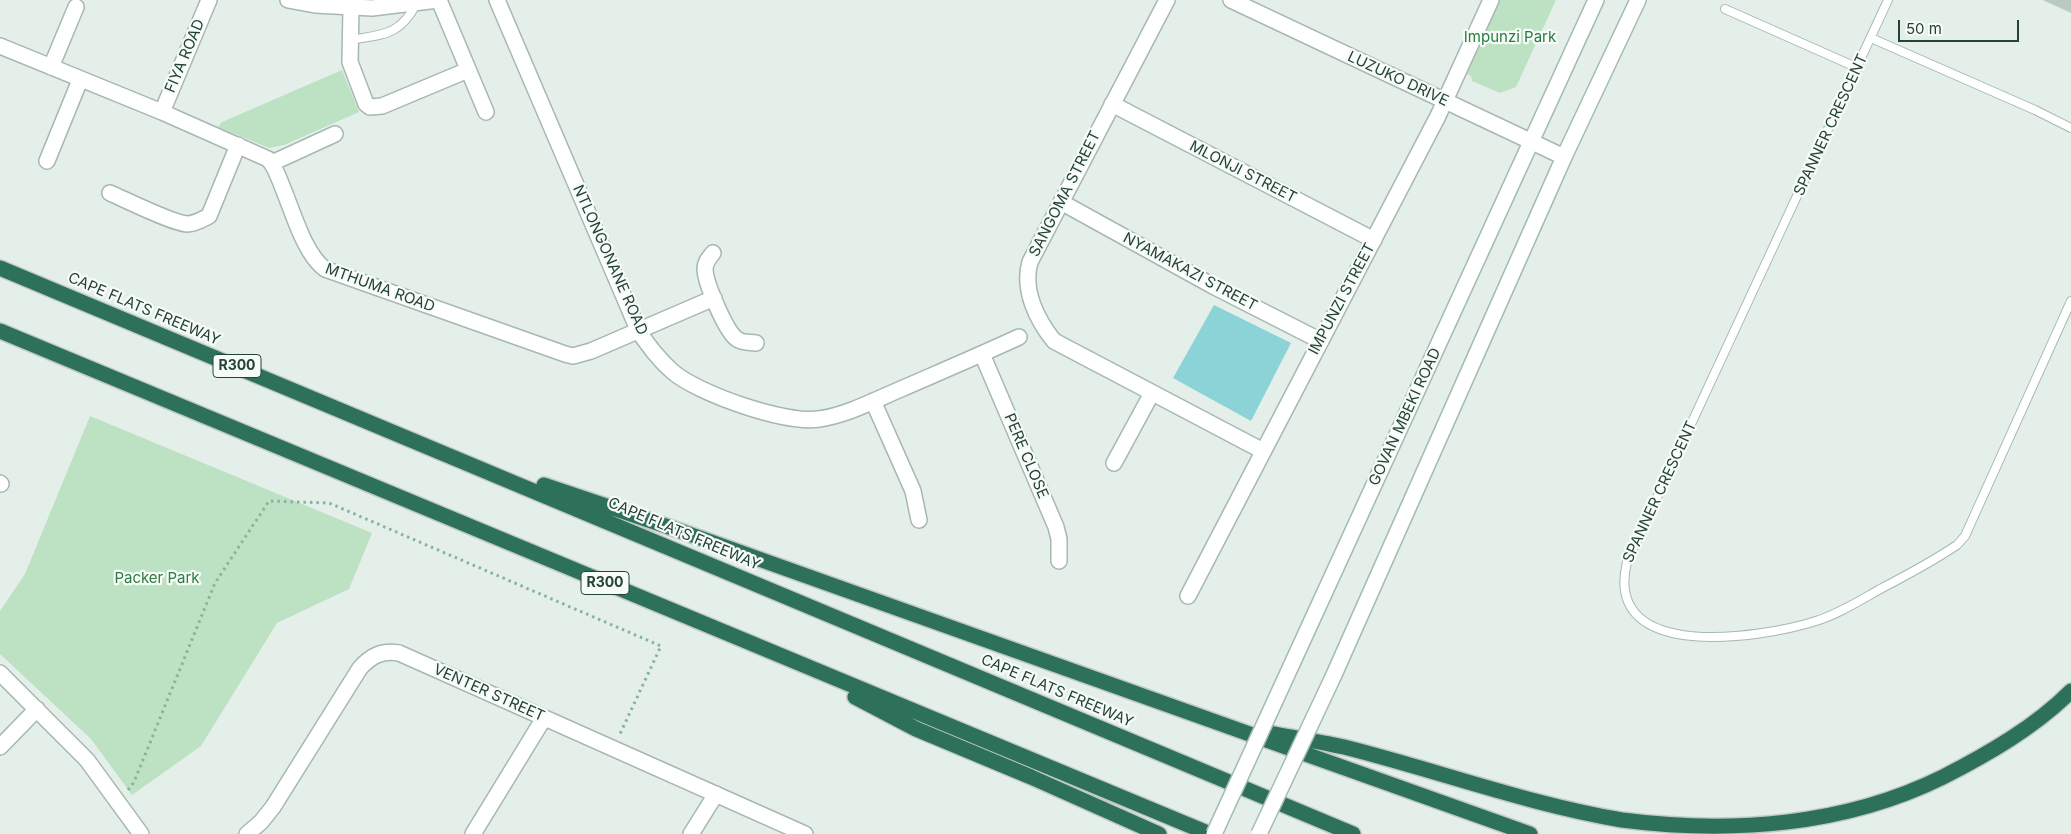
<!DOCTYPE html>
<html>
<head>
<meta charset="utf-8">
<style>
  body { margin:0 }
  #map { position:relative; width:2071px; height:834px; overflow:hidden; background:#e5efea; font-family:Inter,sans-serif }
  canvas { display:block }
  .scale { position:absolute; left:1898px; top:20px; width:121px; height:22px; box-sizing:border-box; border:2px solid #234337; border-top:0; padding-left:6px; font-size:15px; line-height:18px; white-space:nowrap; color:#234337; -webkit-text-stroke:4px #f7fbf8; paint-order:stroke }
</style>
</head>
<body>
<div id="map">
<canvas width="2071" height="834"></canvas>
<div class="scale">50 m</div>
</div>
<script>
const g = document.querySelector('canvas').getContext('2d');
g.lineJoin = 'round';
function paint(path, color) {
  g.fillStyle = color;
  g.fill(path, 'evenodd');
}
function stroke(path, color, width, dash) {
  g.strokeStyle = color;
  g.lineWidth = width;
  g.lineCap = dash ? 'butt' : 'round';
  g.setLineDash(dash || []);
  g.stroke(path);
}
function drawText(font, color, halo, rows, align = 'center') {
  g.font = font + ' Inter,sans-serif';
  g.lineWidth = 4.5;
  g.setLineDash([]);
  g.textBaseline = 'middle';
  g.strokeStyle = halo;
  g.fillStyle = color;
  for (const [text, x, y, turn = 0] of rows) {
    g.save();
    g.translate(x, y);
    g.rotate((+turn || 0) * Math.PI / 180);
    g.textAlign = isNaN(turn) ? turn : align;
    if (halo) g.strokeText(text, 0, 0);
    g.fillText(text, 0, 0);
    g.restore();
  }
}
paint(new Path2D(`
  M1499,0H1556L1516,87L1500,93L1472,81L1471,76L1465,73Z
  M342,70L359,112L284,145L269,148L218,127L222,122Z
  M90,416L372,533L349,589L277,623L201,746L132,795L91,739L0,654V611L25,574Z`), '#bde1c3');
paint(new Path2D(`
  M1214,305L1291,343L1251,421L1173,378Z`), '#8bd3d6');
const building = new Path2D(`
  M2044,0H2071V12Z`);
paint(building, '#bacac2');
stroke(building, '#b7c9c0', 1);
const service = new Path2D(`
  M1888,0L1627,562C1602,664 1763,638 1816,621C1841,613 1862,599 1884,587C1909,574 1933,561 1957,545L1965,536L2071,301
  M1725,9L1858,68
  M1871,38L2035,110L2071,128
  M350,40C385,34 399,36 417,3`);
const minor = new Path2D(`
  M439,0L486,112
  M497,0L639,332C649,346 659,360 673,372C699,394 785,424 819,419C847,415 875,400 901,389C940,372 980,355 1019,337
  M1167,0L1030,262C1022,290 1037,320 1054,341L1263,451
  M351,7L350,62L366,104L370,107L382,106L468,70
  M0,46L162,112L268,159C275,166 278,176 282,186C292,209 304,254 325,269L565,354L573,356L591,351L714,298
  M51,67L76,7
  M1112,104L1374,240
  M162,112L209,0
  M47,161L80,80
  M272,163L335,134
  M110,193C126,200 172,223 187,224C195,224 203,219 209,216L238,145
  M1061,202L1213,286L1321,341
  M713,253C709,258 705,262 705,269C705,282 726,332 737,339C742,343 749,342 756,343
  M982,354L1056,527L1059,539V561
  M873,401L913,491L919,520
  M1114,463L1152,393
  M0,483L1,484
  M1188,596L1438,116L1491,0
  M0,673L87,760L141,834
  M0,747L37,709
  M247,834L261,822L273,807L360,668C371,656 382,650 399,653L805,834
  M473,834L544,718
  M691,834L716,794`);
const tertiary = new Path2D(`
  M288,0L315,5L372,8L438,0
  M1231,0L1564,157`);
const secondary = new Path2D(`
  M1291,666L1596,0
  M1333,677L1564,157L1638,0`);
const motorway = new Path2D(`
  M0,268L1353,834
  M0,331L1210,834
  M544,485L672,528L1530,834
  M855,697L916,729L1031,777L1159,834
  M1264,732C1290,737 1317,741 1344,747C1436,770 1527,804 1622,820C1730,834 1844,826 1943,777C1988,754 2035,727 2071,691`);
stroke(service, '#a7b8b1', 10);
stroke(minor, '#a7b8b1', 18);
stroke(tertiary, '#a7b8b1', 18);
stroke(secondary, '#a3bcb0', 18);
stroke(motorway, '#c1cac7', 18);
stroke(new Path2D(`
  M128,790L134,782L215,583L269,501L329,503L661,646L619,736`), '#84b4a0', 3, [2.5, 4]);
stroke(service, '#fff', 8);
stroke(minor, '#fff', 15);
stroke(tertiary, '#fff', 15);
stroke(secondary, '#fff', 15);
stroke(motorway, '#2d715b', 15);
const secondaryBridge = new Path2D(`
  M1214,834L1291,666
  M1259,834L1333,677`);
stroke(secondaryBridge, '#a3bcb0', 18, []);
stroke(secondaryBridge, '#fff', 15);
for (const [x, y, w] of [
  [237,366,48],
  [605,583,48]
]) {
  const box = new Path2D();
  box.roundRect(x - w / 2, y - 11.5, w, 23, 4);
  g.fillStyle = '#f7fbf8';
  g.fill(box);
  stroke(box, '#234337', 1);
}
drawText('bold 14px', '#234337', null, [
  ["R300",237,366],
  ["R300",605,583]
]);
drawText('15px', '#2a7c41', '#f7fbf8', [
  ["Impunzi Park",1510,37],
  ["Packer Park",157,578]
]);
drawText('15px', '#234337', '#f7fbf8', [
  ["FIYA ROAD",185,56,-67],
  ["LUZUKO DRIVE",1398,79,25],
  ["SPANNER CRESCENT",1831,125,-65],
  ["MLONJI STREET",1243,172,27],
  ["SANGOMA STREET",1065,194,-63],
  ["NTLONGONANE ROAD",610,260,66],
  ["NYAMAKAZI STREET",1190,272,28],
  ["MTHUMA ROAD",380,288,20],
  ["IMPUNZI STREET",1342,299,-62],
  ["CAPE FLATS FREEWAY",144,309,23],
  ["GOVAN MBEKI ROAD",1405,417,-65],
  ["PERE CLOSE",1026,456,67],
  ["SPANNER CRESCENT",1660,492,-65],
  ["CAPE FLATS FREEWAY",684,534,23],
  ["CAPE FLATS FREEWAY",1057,691,23],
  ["VENTER STREET",489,693,24]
]);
</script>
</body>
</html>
